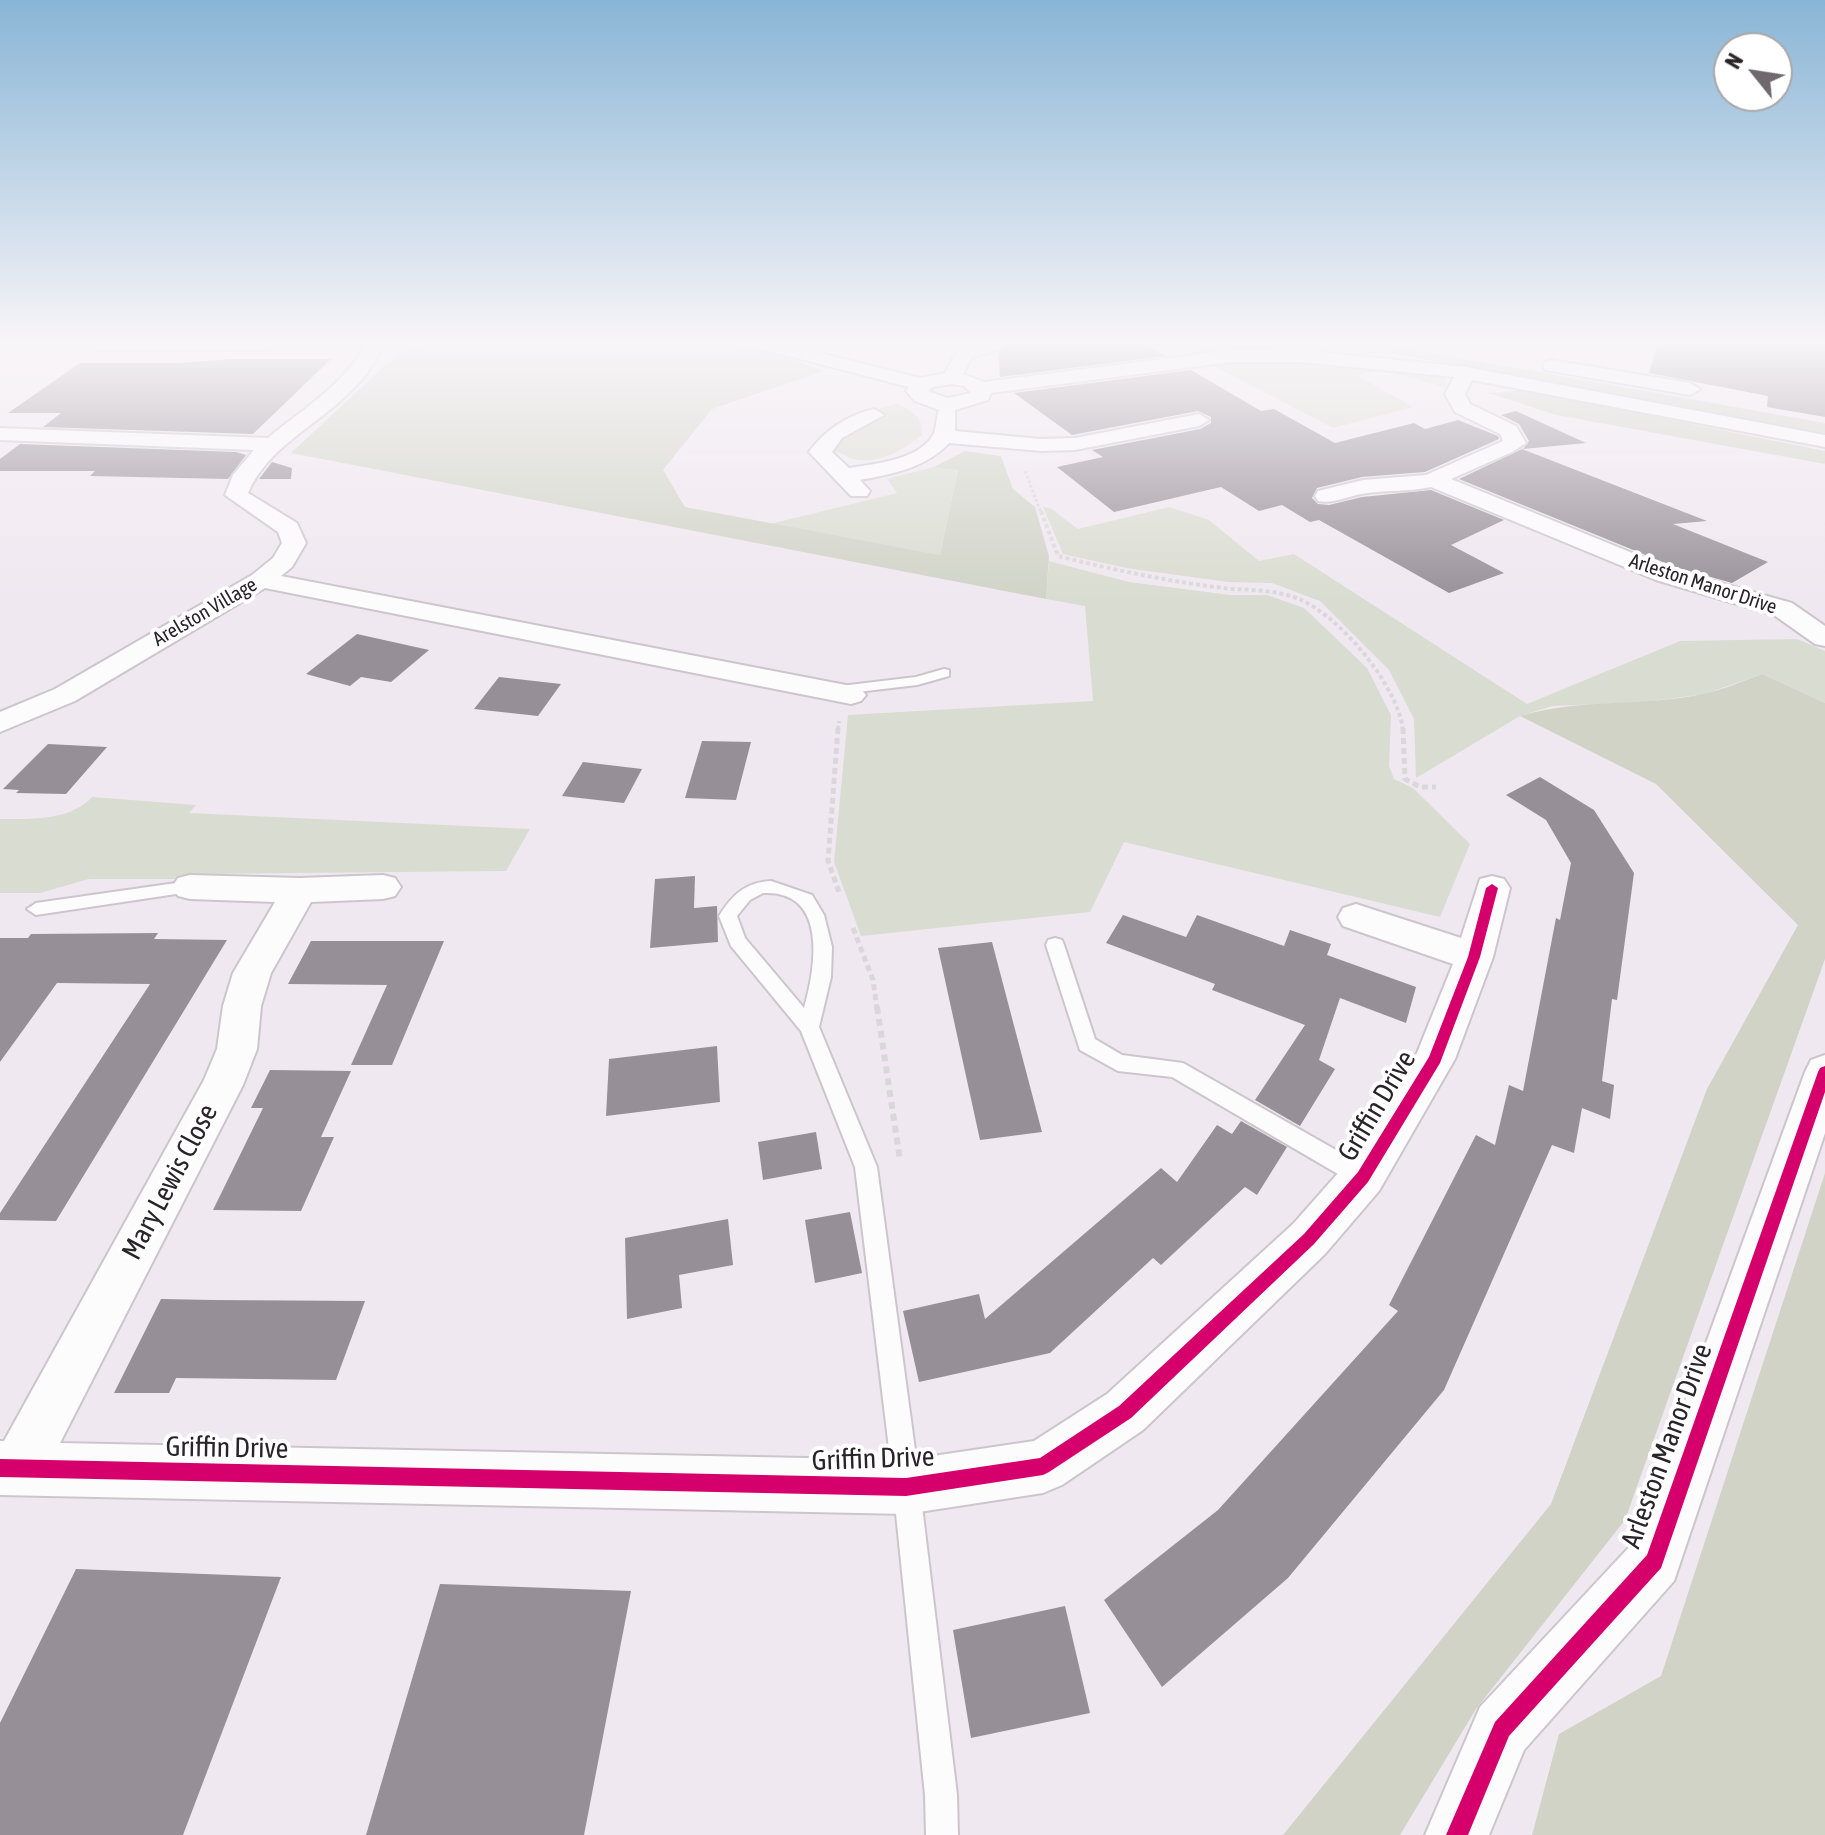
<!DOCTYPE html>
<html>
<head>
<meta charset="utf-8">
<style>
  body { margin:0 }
  #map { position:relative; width:1825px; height:1835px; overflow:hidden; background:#f0e8f0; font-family:"Asap Condensed",sans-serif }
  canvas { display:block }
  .north { position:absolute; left:1713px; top:32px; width:80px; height:80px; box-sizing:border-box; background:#fff; border:2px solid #a9a7a9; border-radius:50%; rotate:300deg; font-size:22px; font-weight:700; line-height:32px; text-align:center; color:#292429 }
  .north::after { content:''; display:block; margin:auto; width:28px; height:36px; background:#6f696f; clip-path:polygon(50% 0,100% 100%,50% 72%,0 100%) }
</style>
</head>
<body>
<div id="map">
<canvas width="1825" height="1835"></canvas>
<div class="north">N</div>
</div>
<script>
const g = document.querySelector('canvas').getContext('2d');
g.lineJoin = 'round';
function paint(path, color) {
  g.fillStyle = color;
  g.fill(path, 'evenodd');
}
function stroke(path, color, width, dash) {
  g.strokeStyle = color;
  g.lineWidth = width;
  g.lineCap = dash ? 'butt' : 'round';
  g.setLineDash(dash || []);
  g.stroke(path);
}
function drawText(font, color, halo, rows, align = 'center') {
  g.font = font + ' "Asap Condensed",sans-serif';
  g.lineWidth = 8;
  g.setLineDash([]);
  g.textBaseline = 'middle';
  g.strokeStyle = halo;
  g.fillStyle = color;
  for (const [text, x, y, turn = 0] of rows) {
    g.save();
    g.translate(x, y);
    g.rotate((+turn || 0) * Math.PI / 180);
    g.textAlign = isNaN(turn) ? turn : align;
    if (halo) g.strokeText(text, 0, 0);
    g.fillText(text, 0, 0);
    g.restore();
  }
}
paint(new Path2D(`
  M1258,359H1312L1430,371L1447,380L1446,387C1423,383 1378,363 1358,376L1413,407L1333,428L1208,363Z
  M897,403C912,412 923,415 922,435C904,450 877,465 853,459C846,457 842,452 835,452V447L846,434L885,415L876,410Z
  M934,467L958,469L940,555L770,524L897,493L887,479Z
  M1043,507L1050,508L1078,529L1169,507L1209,520L1259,561L1294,554L1527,704L1680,641L1797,639L1825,651V703L1762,674L1705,694L1645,702L1552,706L1520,716L1416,778L1414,719L1389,670L1320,601L1272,583L1228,582L1126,568L1063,554Z
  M1049,561L1129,582L1230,595H1267L1304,608L1367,668L1391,715L1389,766L1394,779L1413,788L1470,844L1440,917L1124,842L1090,912L861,936L834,862L848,715L1093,701L1085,606L1046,599Z
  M92,797L196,805L189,813L530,829L506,871L188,874L184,879H89L40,893H0V819C31,819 70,821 92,797Z`), '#d9dcd0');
paint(new Path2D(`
  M429,345H737L761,348L824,371L712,409L663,470L685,507L940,555L958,470L934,467L965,451L1001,456L1013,489L1035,507L1049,556L1046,599L291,453L406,346Z
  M1180,345H1272L1282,350L1198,357Z
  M1294,345H1388L1825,423V433L1394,354L1300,349Z
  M1524,390L1825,451V464L1556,415L1489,393Z
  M1762,674L1825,703V959L1625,1520L1476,1709L1400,1835H1283L1551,1504L1707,1089L1798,925L1656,784L1520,716C1580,698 1642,707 1703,694C1723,690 1743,681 1762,674Z
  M1825,1173V1835H1532L1559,1734L1661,1676Z`), '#d0d3c6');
paint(new Path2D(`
  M1005,345H1148L1166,356L1000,377L998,353Z
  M1657,345H1825V417L1767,407L1768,396L1649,373Z
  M231,359H331L253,434L43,427L61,413H8L80,363H178Z
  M1191,370L1261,411L1274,409L1335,443L1414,423L1425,429L1458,420L1498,436L1499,439L1425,472L1362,477L1317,488L1312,498L1318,504L1329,505L1362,497L1431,490L1504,520L1451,545L1504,573L1449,593L1319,520L1310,522L1282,505L1259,511L1221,487L1114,512L1057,467L1103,457L1092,450L1200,429L1211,423V417L1198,411L1072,435L1014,393Z
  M1516,411L1586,443L1523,449L1529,441L1519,424L1501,415Z
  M20,444L236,452L246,455L228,479L90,476L95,471H0V459Z
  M1522,449L1707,521L1673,524L1768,562L1732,583L1675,567L1459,479Z
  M272,462L292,468L291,479H259Z
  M357,634L429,650L391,682L361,677L350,686L306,674Z
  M499,677L561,684L538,716L474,709Z
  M702,741L751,742L736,800L685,798Z
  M48,744L107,747L66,794L16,793L19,790L3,789Z
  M583,762L642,769L624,803L562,796Z
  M1540,777L1594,810L1634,873L1617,1000L1612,999L1602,1081L1614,1085L1610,1119L1582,1108L1574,1153L1552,1145L1444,1390L1288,1578L1162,1687L1104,1600L1218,1510L1398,1311L1389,1305L1476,1135L1495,1145L1509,1085L1523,1091L1556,918L1560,920L1571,863L1546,820L1506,795Z
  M695,876L694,908L717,906L718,942L650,948L655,879Z
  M1123,915L1186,937L1197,915L1284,946L1290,930L1331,944L1327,955L1416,987L1406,1023L1340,998L1319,1060L1335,1069L1300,1126L1255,1100L1305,1025L1212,990L1215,984L1106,943Z
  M158,933L154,939L227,940L56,1221L0,1220V1213L150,984L57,983L0,1062V938H28L31,934Z
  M311,941H444L392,1065H351L387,985L288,984Z
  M992,942L1042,1132L980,1140L938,948Z
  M717,1046L720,1102L606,1116L609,1059Z
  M270,1070L351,1071L321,1137H334L301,1211L213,1210L263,1108H251Z
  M1241,1121L1287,1147L1257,1195L1245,1187L1161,1265L1153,1258L1050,1353L919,1382L903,1311L979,1294L985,1319L1161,1168L1177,1182L1217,1125L1232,1134Z
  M816,1132L822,1169L763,1180L758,1142Z
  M850,1212L862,1273L815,1283L805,1220Z
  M728,1219L733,1265L679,1275L682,1308L627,1319L625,1238Z
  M161,1299L213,1300L365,1301L336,1380L176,1378L169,1393H114Z
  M76,1569L281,1577L183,1835H0V1723Z
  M440,1584L631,1591L584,1835H366Z
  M1065,1606L1090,1713L971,1738L953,1630Z`), '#978f97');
const lane = new Path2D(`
  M944,669L949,670V676L917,685L832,695L825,691L832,687L916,677Z
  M190,881L196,883L199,887L196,891L36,915L27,909L36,903Z
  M771,881L812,895L824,915L832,947L831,977L819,1027L877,1167L917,1465L957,1795L958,1835H926L925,1795L891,1465L855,1167L801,1031L731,946L719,916C732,895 746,882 771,881ZM763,893C828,890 816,967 804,1008L745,938L737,916L750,900Z
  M1055,938L1062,940L1064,945L1095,1039L1122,1055L1183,1063L1371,1170L1374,1177L1371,1184L1363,1187L1355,1184L1172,1077L1118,1071L1080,1050L1046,945L1048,940Z`);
const street = new Path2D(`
  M91,345H276L267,350H100Z
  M366,345H384C375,362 366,377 352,390C317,426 268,446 248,493L297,523L306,543L292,567L281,576L851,686L861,689L866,695L861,701L851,704L265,588L75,701L0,732V712L55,689L252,575L273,558L282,543L278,532L225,495L233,475L254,450L0,440V428L268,438C304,408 342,386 366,345Z
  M759,345H789L920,378L945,373L958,350L974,345H1002L999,349L971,358L963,374L984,382L1232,350H1302L1466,367L1825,435V447L1472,380L1465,394L1470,404L1516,426L1526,443L1512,452L1451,479L1674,570L1792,603L1825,626V646L1815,644L1774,615L1656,580L1431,487C1408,492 1384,490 1361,494C1347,497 1332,504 1318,501L1315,496L1318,491L1363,480L1426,475L1503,441L1500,434L1455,412L1445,394L1454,377L1302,362H1232L991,393L988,400L955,410V431L1041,439L1075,438L1199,414L1209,420L1199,426L1075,450L1041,451L949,443C926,468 892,474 860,480L870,491L867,496H851L809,452C825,430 848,415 874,409L884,415L842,438L832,452L849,468C874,464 919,460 933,435C937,427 936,417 939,410L915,401L906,391L909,387L762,349ZM952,384L964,386L971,393L947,398L928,391L933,387Z
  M1552,360L1690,383L1700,389L1690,395L1545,370L1543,366L1545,362Z
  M190,875L300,878L383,875L395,878L401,887L395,896L383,899L311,902L271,973L261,1006L257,1049L243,1085L60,1443L906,1460L1034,1441L1107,1394L1293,1224L1347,1163L1417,1053L1453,964L1343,926L1338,917L1343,908L1356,904L1461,938L1480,879L1492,876L1504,879L1510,888L1493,957L1455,1059L1379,1191L1325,1254L1143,1430L1062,1485L1043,1493L906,1514L0,1495V1441H4L204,1080L217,1049L223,1006L233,973L275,902L190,899L178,896L172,887L178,878Z
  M1825,1055V1133L1674,1581L1524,1750L1489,1835H1425L1480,1707L1633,1543L1805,1072L1811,1060Z`);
stroke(lane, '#ccc6cc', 4);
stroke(street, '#ccc6cc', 4);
stroke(new Path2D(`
  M1025,471L1041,513`), '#dad7da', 3, [3, 2]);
stroke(new Path2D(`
  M1041,511L1058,556C1110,569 1162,580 1215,587C1242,591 1273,588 1299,599C1340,616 1398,686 1403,730
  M838,730L839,721`), '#dad7da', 4, [4, 3]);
stroke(new Path2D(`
  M838,728L828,861L839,892
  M1403,728L1405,779L1420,787H1436
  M853,928L873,980L877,1009`), '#dad7da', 5, [6, 4]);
stroke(new Path2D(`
  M877,1007L900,1160`), '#dad7da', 6, [7, 5]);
paint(lane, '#fdfcfd');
paint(street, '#fdfcfd');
paint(new Path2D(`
  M1492,884L1498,888L1480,957L1440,1063L1368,1182L1314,1244L1131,1418L1049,1472L1043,1475L906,1496L0,1477V1459L906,1478L1040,1458L1119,1406L1304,1234L1358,1172L1429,1057L1468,957L1486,888Z
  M1825,1066V1092L1661,1568L1509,1736L1468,1835H1446L1495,1722L1647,1555L1818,1072L1820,1068Z`), '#d6006c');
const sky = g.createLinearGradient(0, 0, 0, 602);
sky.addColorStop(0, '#89b5d6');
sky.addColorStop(0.57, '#f8f5f8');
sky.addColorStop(1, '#f8f5f800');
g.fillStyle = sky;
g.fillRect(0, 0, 1825, 602);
drawText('20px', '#292429', '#fff', [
  ["Arleston Manor Drive",1703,584,18],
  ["Arelston Village",205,612,-30]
]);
drawText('28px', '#292429', '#fff', [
  ["Griffin Drive",1377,1106,-59],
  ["Mary Lewis Close",170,1182,-62],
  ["Arleston Manor Drive",1667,1446,-70],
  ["Griffin Drive",227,1448,1],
  ["Griffin Drive",873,1459,-2]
]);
</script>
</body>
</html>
